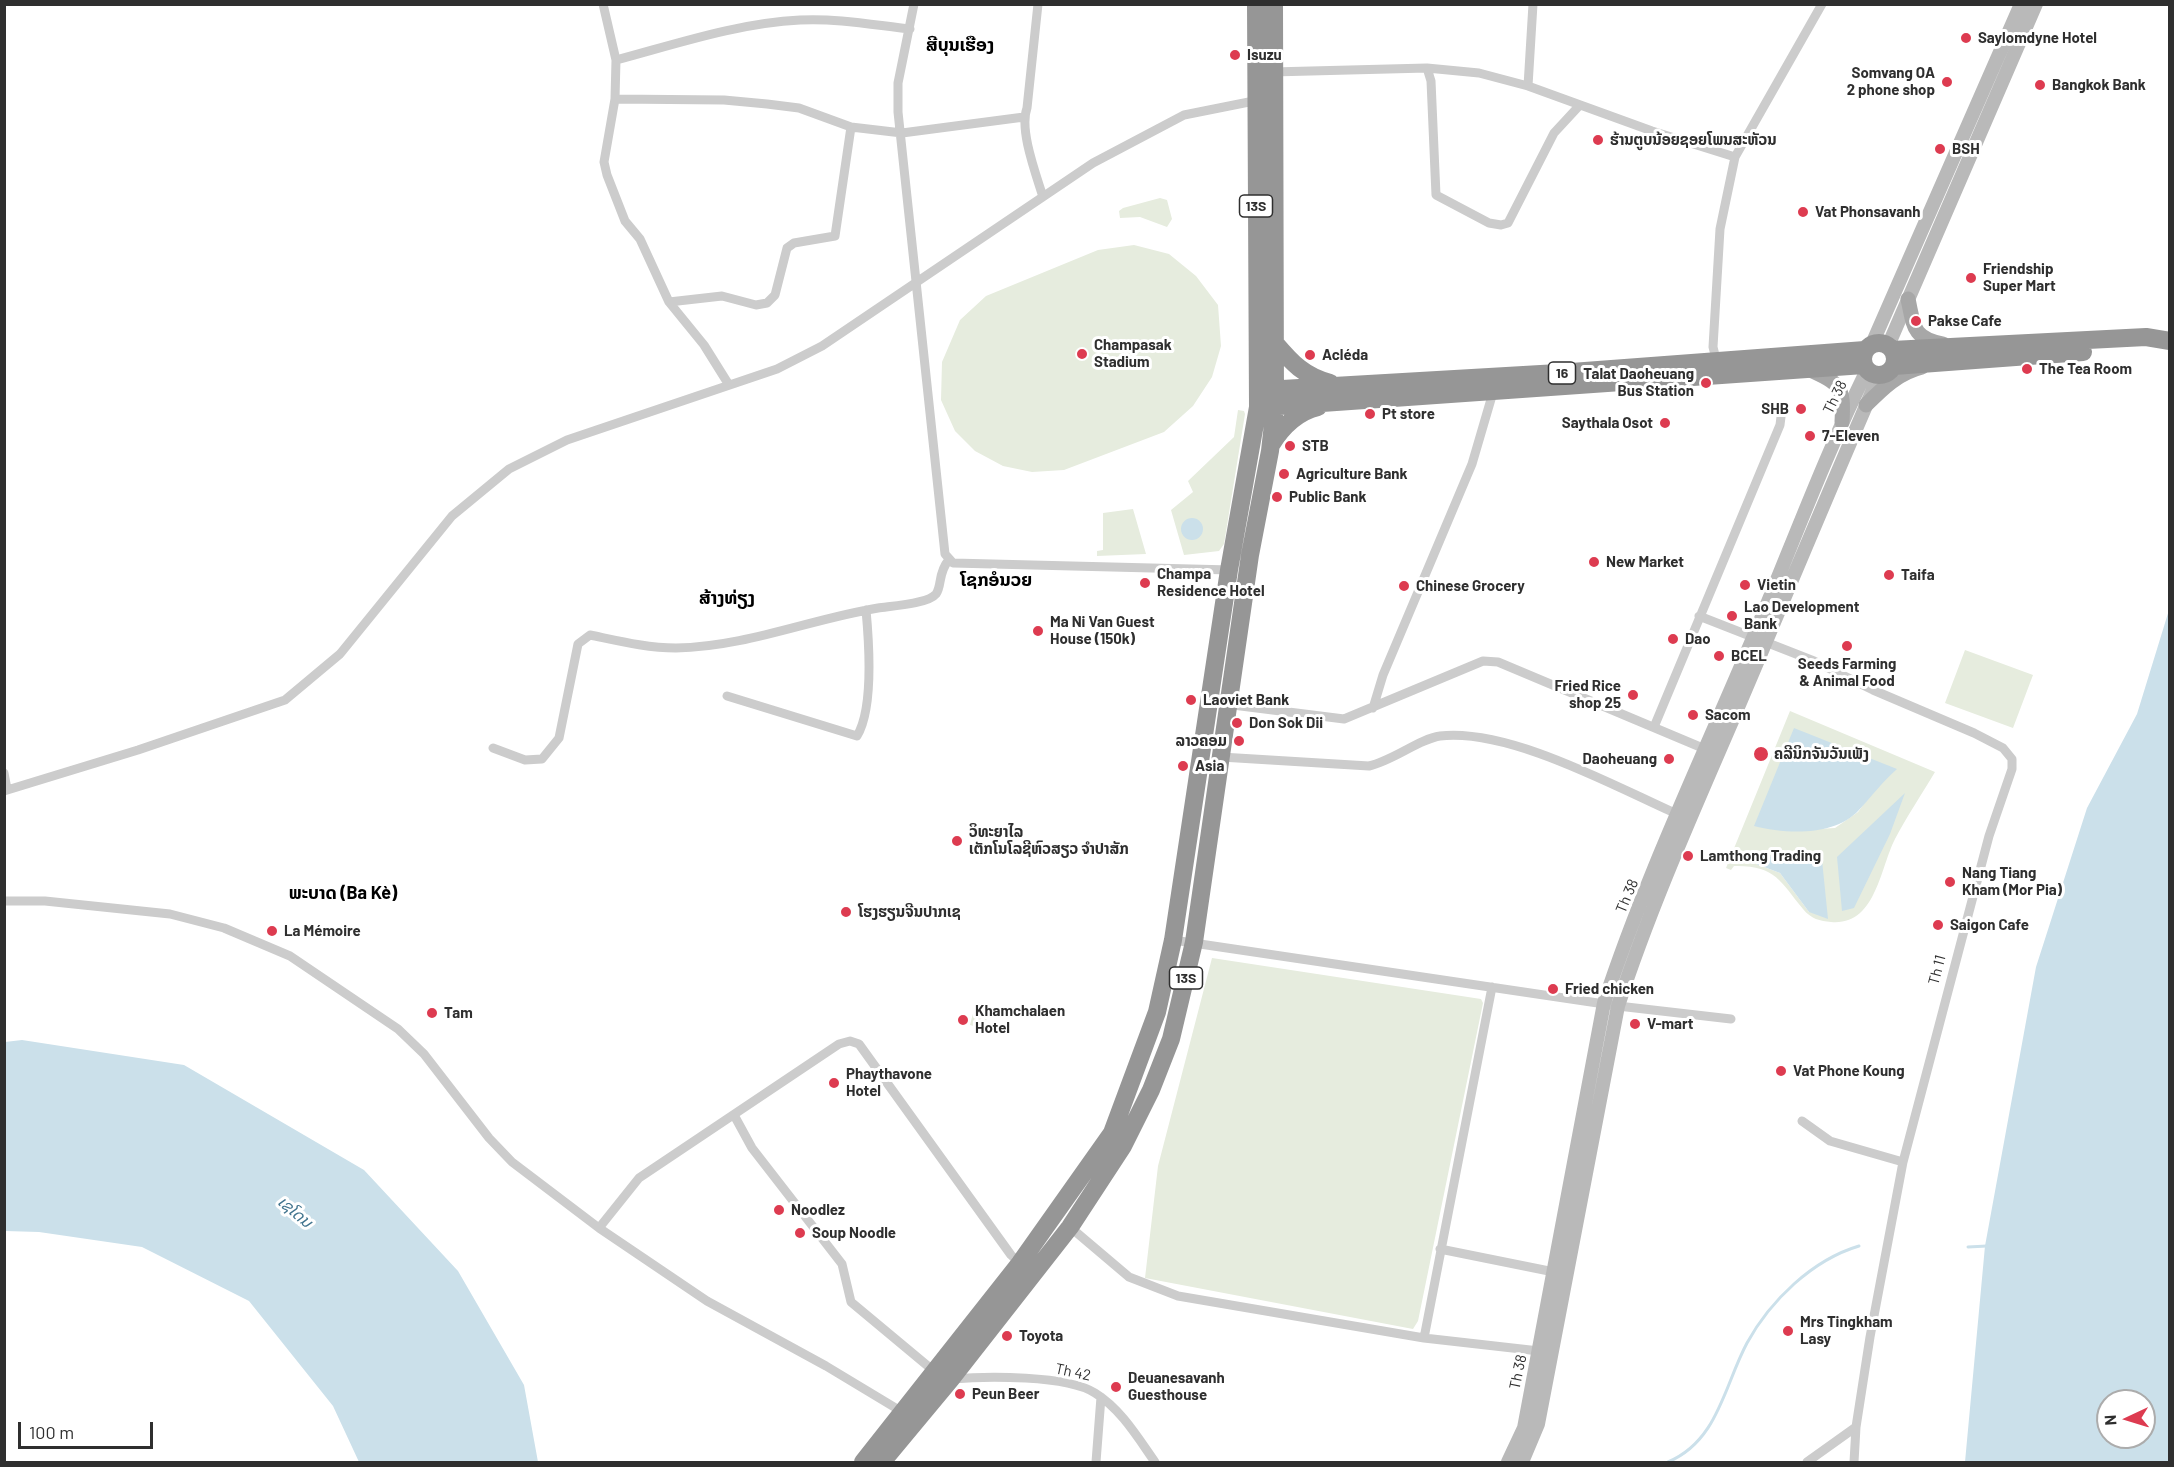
<!DOCTYPE html>
<html>
<head>
<meta charset="utf-8">
<style>
  body { margin:0 }
  #map { position:relative; width:2174px; height:1467px; overflow:hidden; background:#fff; font-family:Barlow,sans-serif }
  canvas { display:block }
  .frame { position:absolute; inset:0; border:6px solid #2f2f2f; pointer-events:none }
  .north { position:absolute; left:2096px; top:1389px; width:60px; height:60px; box-sizing:border-box; background:#fff; border:2px solid #acacac; border-radius:50%; rotate:266deg; font-size:16px; font-weight:700; line-height:24px; text-align:center; color:#2f2f2f }
  .north::after { content:''; display:block; margin:auto; width:21px; height:27px; background:#dd3b50; clip-path:polygon(50% 0,100% 100%,50% 72%,0 100%) }
  .scale { position:absolute; left:18px; top:1422px; width:135px; height:27px; box-sizing:border-box; border:3px solid #2f2f2f; border-top:0; padding-left:8px; font-size:18px; line-height:21px; white-space:nowrap; color:#2f2f2f; -webkit-text-stroke:4px #fff; paint-order:stroke }
</style>
</head>
<body>
<div id="map">
<canvas width="2174" height="1467"></canvas>
<div class="frame"></div>
<div class="north">N</div>
<div class="scale">100 m</div>
</div>
<script>
const g = document.querySelector('canvas').getContext('2d');
g.lineJoin = 'round';
function paint(path, color) {
  g.fillStyle = color;
  g.fill(path, 'evenodd');
}
function stroke(path, color, width, dash) {
  g.strokeStyle = color;
  g.lineWidth = width;
  g.lineCap = dash ? 'butt' : 'round';
  g.setLineDash(dash || []);
  g.stroke(path);
}
function drawText(font, color, halo, rows, align = 'center') {
  g.font = font + ' Barlow,"Noto Sans Lao",sans-serif';
  g.lineWidth = 6;
  g.setLineDash([]);
  g.textBaseline = 'middle';
  g.strokeStyle = halo;
  g.fillStyle = color;
  for (const [text, x, y, turn = 0] of rows) {
    g.save();
    g.translate(x, y);
    g.rotate((+turn || 0) * Math.PI / 180);
    g.textAlign = isNaN(turn) ? turn : align;
    if (halo) g.strokeText(text, 0, 0);
    g.fillText(text, 0, 0);
    g.restore();
  }
}
paint(new Path2D(`
  M1160,198L1167,200L1172,219L1167,227L1140,217L1120,218L1119,211L1123,208Z
  M1134,245L1169,254L1196,276L1218,305L1221,346L1212,377L1193,406L1164,432L1064,470L1032,472L1003,466L975,451L955,431L941,400L942,362L960,320L986,296L1098,250Z
  M1238,410L1244,411L1245,414L1224,544L1219,551L1184,555L1171,510L1193,492L1188,481L1234,437Z
  M1133,509L1146,554L1097,556V551L1103,550V513Z
  M1965,650L2033,675L2013,728L1945,703Z
  M1790,711L1935,772C1922,794 1907,816 1895,839C1880,868 1876,926 1831,922C1820,921 1811,919 1803,909C1780,881 1775,865 1734,866L1731,870L1726,868ZM1896,769L1877,786L1858,812L1835,828L1801,830ZM1745,851L1784,860H1822L1809,912L1780,873L1743,859Z
  M1212,958L1481,999L1483,1003L1418,1321L1413,1329L1145,1278L1158,1166Z
  M976,1002L990,1005L984,1029L970,1025Z`), '#e6ecde');
paint(new Path2D(`
  M1181 529a11 11 0 1 1 22 0a11 11 0 1 1-22 0Z
  M2169,610V1462H1965L1985,1246L2036,967L2087,808L2137,714ZM2108,1401H2144V1437H2108Z
  M1794,728L1897,769C1882,782 1872,796 1859,810C1834,837 1786,834 1754,826Z
  M1905,793L1890,834L1854,908L1842,911L1837,857Z
  M1745,850L1784,860H1822L1828,919L1809,912L1780,873L1743,859Z
  M22,1040L184,1065L364,1170L458,1271L524,1385L538,1462H359L333,1406L249,1301L142,1247L39,1232L5,1231V1042Z`), '#cbe0ea');
stroke(new Path2D(`
  M1968,1247L1987,1246
  M1668,1462C1718,1441 1724,1386 1747,1343C1770,1301 1812,1260 1859,1246`), '#cbe0ea', 3);
stroke(new Path2D(`
  M603,4L616,60L615,99L604,162L607,175L625,221L640,239L669,302L704,345L729,385
  M914,4L898,83V112L945,554L953,563L1231,570
  M1038,4L1027,108C1019,130 1036,174 1043,197
  M616,60C676,44 738,23 800,20C836,18 874,25 910,29
  M1427,68L1431,81L1436,195L1489,223L1501,225L1508,223L1554,133L1579,106
  M1272,72L1427,68L1479,73L1528,86L1533,4
  M1528,86L1652,131L1735,157L1822,4
  M615,99L724,100L767,104L799,108L851,127L902,133L1024,117
  M669,302L722,296L756,305L767,303L775,295L787,248L794,243L835,236L851,127
  M1717,363L1713,347L1720,229L1735,157
  M1699,616L1814,661L1873,690L1974,733L2003,748L2012,759V769L1989,836L1903,1162L1870,1337L1856,1427L1854,1462
  M727,696L857,736C874,708 869,642 866,610
  M1225,704L1344,719L1483,661L1498,662L1705,749
  M1373,708L1383,675L1472,464L1494,389
  M1654,727L1780,425L1781,417
  M493,748L525,760L542,759L559,738L578,644L590,635C619,641 647,648 676,648C745,647 811,619 878,608C891,606 928,604 936,594C942,586 938,573 948,561
  M1221,757L1369,766C1394,760 1419,739 1440,736C1509,728 1614,786 1677,814
  M4,773L7,789
  M4,791L138,750L285,700L340,654L452,516L509,469L567,440L777,369L822,346L1093,163L1184,115L1259,100
  M4,901H45L170,914L224,928L290,956L398,1029L424,1054L489,1138L512,1162L599,1228L707,1301L826,1366L904,1413
  M1173,940L1618,1006L1731,1019
  M734,1115L752,1148L842,1264L851,1302L935,1372
  M1802,1121L1830,1141L1903,1162
  M1070,1227L1129,1277L1178,1296L1424,1338L1539,1351
  M599,1228L639,1178L839,1044L850,1041L859,1044L1011,1255L1021,1264
  M1440,1249L1554,1272
  M1424,1338L1492,987
  M952,1379C986,1376 1067,1375 1095,1393C1121,1409 1138,1438 1155,1462
  M1096,1462L1101,1397
  M1807,1462L1856,1427`), '#ccc', 9);
stroke(new Path2D(`
  M1872,344L2021,4
  M1888,346L2036,4
  M1508,1462L1524,1428L1604,1003C1645,878 1702,759 1753,638C1791,548 1824,458 1867,370
  M1522,1462L1538,1424L1618,1006C1650,908 1692,814 1733,719C1782,605 1829,490 1879,376`), '#b9b9b9', 14);
stroke(new Path2D(`
  M1908,299C1914,326 1912,338 1943,344
  M1808,369C1841,384 1844,386 1842,422
  M1866,405C1883,388 1898,373 1922,367`), '#a7a7a7', 15);
stroke(new Path2D(`
  M1275,343C1292,363 1304,376 1330,383
  M1863 359a16 16 0 1 1 32 0a16 16 0 1 1-32 0Z
  M1892,350L2146,337L2170,341
  M1894,366L2083,352
  M1265,390L1558,373L1865,350
  M1265,407L1864,365
  M1271,445C1282,427 1297,412 1318,407
  M863,1462L1020,1263L1112,1133L1157,1012L1173,940L1229,570L1258,407L1256,4
  M882,1462L951,1379L1070,1227L1123,1146L1151,1090L1171,1039L1194,942L1250,555L1270,451L1275,406L1274,4`), '#969696', 18);
for (const [x, y, r, color] of [
  [1966,38,6,"#dd3b50"],
  [1235,55,6,"#dd3b50"],
  [1947,82,6,"#dd3b50"],
  [2040,85,6,"#dd3b50"],
  [1598,140,6,"#dd3b50"],
  [1940,149,6,"#dd3b50"],
  [1803,212,6,"#dd3b50"],
  [1971,278,6,"#dd3b50"],
  [1916,321,6,"#dd3b50"],
  [1082,354,6,"#dd3b50"],
  [1310,355,6,"#dd3b50"],
  [2027,369,6,"#dd3b50"],
  [1706,383,6,"#dd3b50"],
  [1801,409,6,"#dd3b50"],
  [1370,414,6,"#dd3b50"],
  [1665,423,6,"#dd3b50"],
  [1810,436,6,"#dd3b50"],
  [1290,446,6,"#dd3b50"],
  [1284,474,6,"#dd3b50"],
  [1277,497,6,"#dd3b50"],
  [1594,562,6,"#dd3b50"],
  [1889,575,6,"#dd3b50"],
  [1145,583,6,"#dd3b50"],
  [1745,585,6,"#dd3b50"],
  [1404,586,6,"#dd3b50"],
  [1732,616,6,"#dd3b50"],
  [1038,631,6,"#dd3b50"],
  [1673,639,6,"#dd3b50"],
  [1847,646,6,"#dd3b50"],
  [1719,656,6,"#dd3b50"],
  [1633,695,6,"#dd3b50"],
  [1191,700,6,"#dd3b50"],
  [1693,715,6,"#dd3b50"],
  [1237,723,6,"#dd3b50"],
  [1239,741,6,"#dd3b50"],
  [1761,754,8,"#dd3b50"],
  [1669,759,6,"#dd3b50"],
  [1183,766,6,"#dd3b50"],
  [957,841,6,"#dd3b50"],
  [1688,856,6,"#dd3b50"],
  [1950,882,6,"#dd3b50"],
  [846,912,6,"#dd3b50"],
  [1938,925,6,"#dd3b50"],
  [272,931,6,"#dd3b50"],
  [1553,989,6,"#dd3b50"],
  [432,1013,6,"#dd3b50"],
  [963,1020,6,"#dd3b50"],
  [1635,1024,6,"#dd3b50"],
  [1781,1071,6,"#dd3b50"],
  [834,1083,6,"#dd3b50"],
  [779,1210,6,"#dd3b50"],
  [800,1233,6,"#dd3b50"],
  [1788,1331,6,"#dd3b50"],
  [1007,1336,6,"#dd3b50"],
  [1116,1387,6,"#dd3b50"],
  [960,1394,6,"#dd3b50"]
]) {
  const dot = new Path2D();
  dot.arc(x, y, r, 0, 2 * Math.PI);
  g.fillStyle = color;
  g.fill(dot);
  stroke(dot, '#fff', 2);
}
for (const [x, y, w] of [
  [1256,206,33],
  [1562,373,27],
  [1186,978,33]
]) {
  const box = new Path2D();
  box.roundRect(x - w / 2, y - 11, w, 22, 4.5);
  g.fillStyle = '#fff';
  g.fill(box);
  stroke(box, '#2f2f2f', 1.5);
}
drawText('bold 14px', '#2f2f2f', null, [
  ["13S",1256,206],
  ["16",1562,373],
  ["13S",1186,978]
]);
drawText('bold 15px', '#2f2f2f', '#fff', [
  ["Saylomdyne Hotel",1978,38],
  ["Isuzu",1247,55],
  ["Somvang OA",1935,73,"right"],
  ["2 phone shop",1935,90,"right"],
  ["Bangkok Bank",2052,85],
  ["ຮ້ານຕູບນ້ອຍຊອຍໂພນສະຫັວນ",1610,140],
  ["BSH",1952,149],
  ["Vat Phonsavanh",1815,212],
  ["Friendship",1983,269],
  ["Super Mart",1983,286],
  ["Pakse Cafe",1928,321],
  ["Champasak",1094,345],
  ["Stadium",1094,362],
  ["Acléda",1322,355],
  ["The Tea Room",2039,369],
  ["Talat Daoheuang",1694,374,"right"],
  ["Bus Station",1694,391,"right"],
  ["SHB",1789,409,"right"],
  ["Pt store",1382,414],
  ["Saythala Osot",1653,423,"right"],
  ["7-Eleven",1822,436],
  ["STB",1302,446],
  ["Agriculture Bank",1296,474],
  ["Public Bank",1289,497],
  ["New Market",1606,562],
  ["Champa",1157,574],
  ["Residence Hotel",1157,591],
  ["Taifa",1901,575],
  ["Vietin",1757,585],
  ["Chinese Grocery",1416,586],
  ["Lao Development",1744,607],
  ["Bank",1744,624],
  ["Ma Ni Van Guest",1050,622],
  ["House (150k)",1050,639],
  ["Dao",1685,639],
  ["BCEL",1731,656],
  ["Seeds Farming",1847,664,"center"],
  ["& Animal Food",1847,681,"center"],
  ["Fried Rice",1621,686,"right"],
  ["shop 25",1621,703,"right"],
  ["Laoviet Bank",1203,700],
  ["Sacom",1705,715],
  ["Don Sok Dii",1249,723],
  ["ລາວຄອມ",1227,741,"right"],
  ["ຄລີນິກຈັນວັນເພັງ",1774,754],
  ["Daoheuang",1657,759,"right"],
  ["Asia",1195,766],
  ["ວິທະຍາໄລ",969,832],
  ["ເຕັກໂນໂລຊີຫົວສຽວ ຈຳປາສັກ",969,849],
  ["Lamthong Trading",1700,856],
  ["Nang Tiang",1962,873],
  ["Kham (Mor Pia)",1962,890],
  ["ໂຮງຮຽນຈີນປາກເຊ",858,912],
  ["Saigon Cafe",1950,925],
  ["La Mémoire",284,931],
  ["Fried chicken",1565,989],
  ["Khamchalaen",975,1011],
  ["Hotel",975,1028],
  ["Tam",444,1013],
  ["V-mart",1647,1024],
  ["Vat Phone Koung",1793,1071],
  ["Phaythavone",846,1074],
  ["Hotel",846,1091],
  ["Noodlez",791,1210],
  ["Soup Noodle",812,1233],
  ["Mrs Tingkham",1800,1322],
  ["Lasy",1800,1339],
  ["Toyota",1019,1336],
  ["Deuanesavanh",1128,1378],
  ["Guesthouse",1128,1395],
  ["Peun Beer",972,1394]
], 'left');
drawText('15px', '#2f2f2f', '#fff', [
  ["Th 38",1835,397,-64],
  ["Th 38",1627,896,-67],
  ["Th 11",1937,970,-75],
  ["Th 42",1073,1372,12],
  ["Th 38",1518,1372,-78]
]);
drawText('italic 16px', '#41748e', '#fff', [
  ["ເຊໂດນ",295,1212,40]
]);
drawText('bold 18px', '#000', '#fff', [
  ["ສີບຸນເຮືອງ",960,45],
  ["ໂຊກອໍນວຍ",996,580],
  ["ສ້າງທ່ຽງ",727,598],
  ["ພະບາດ (Ba Kè)",343,893]
]);
</script>
</body>
</html>
